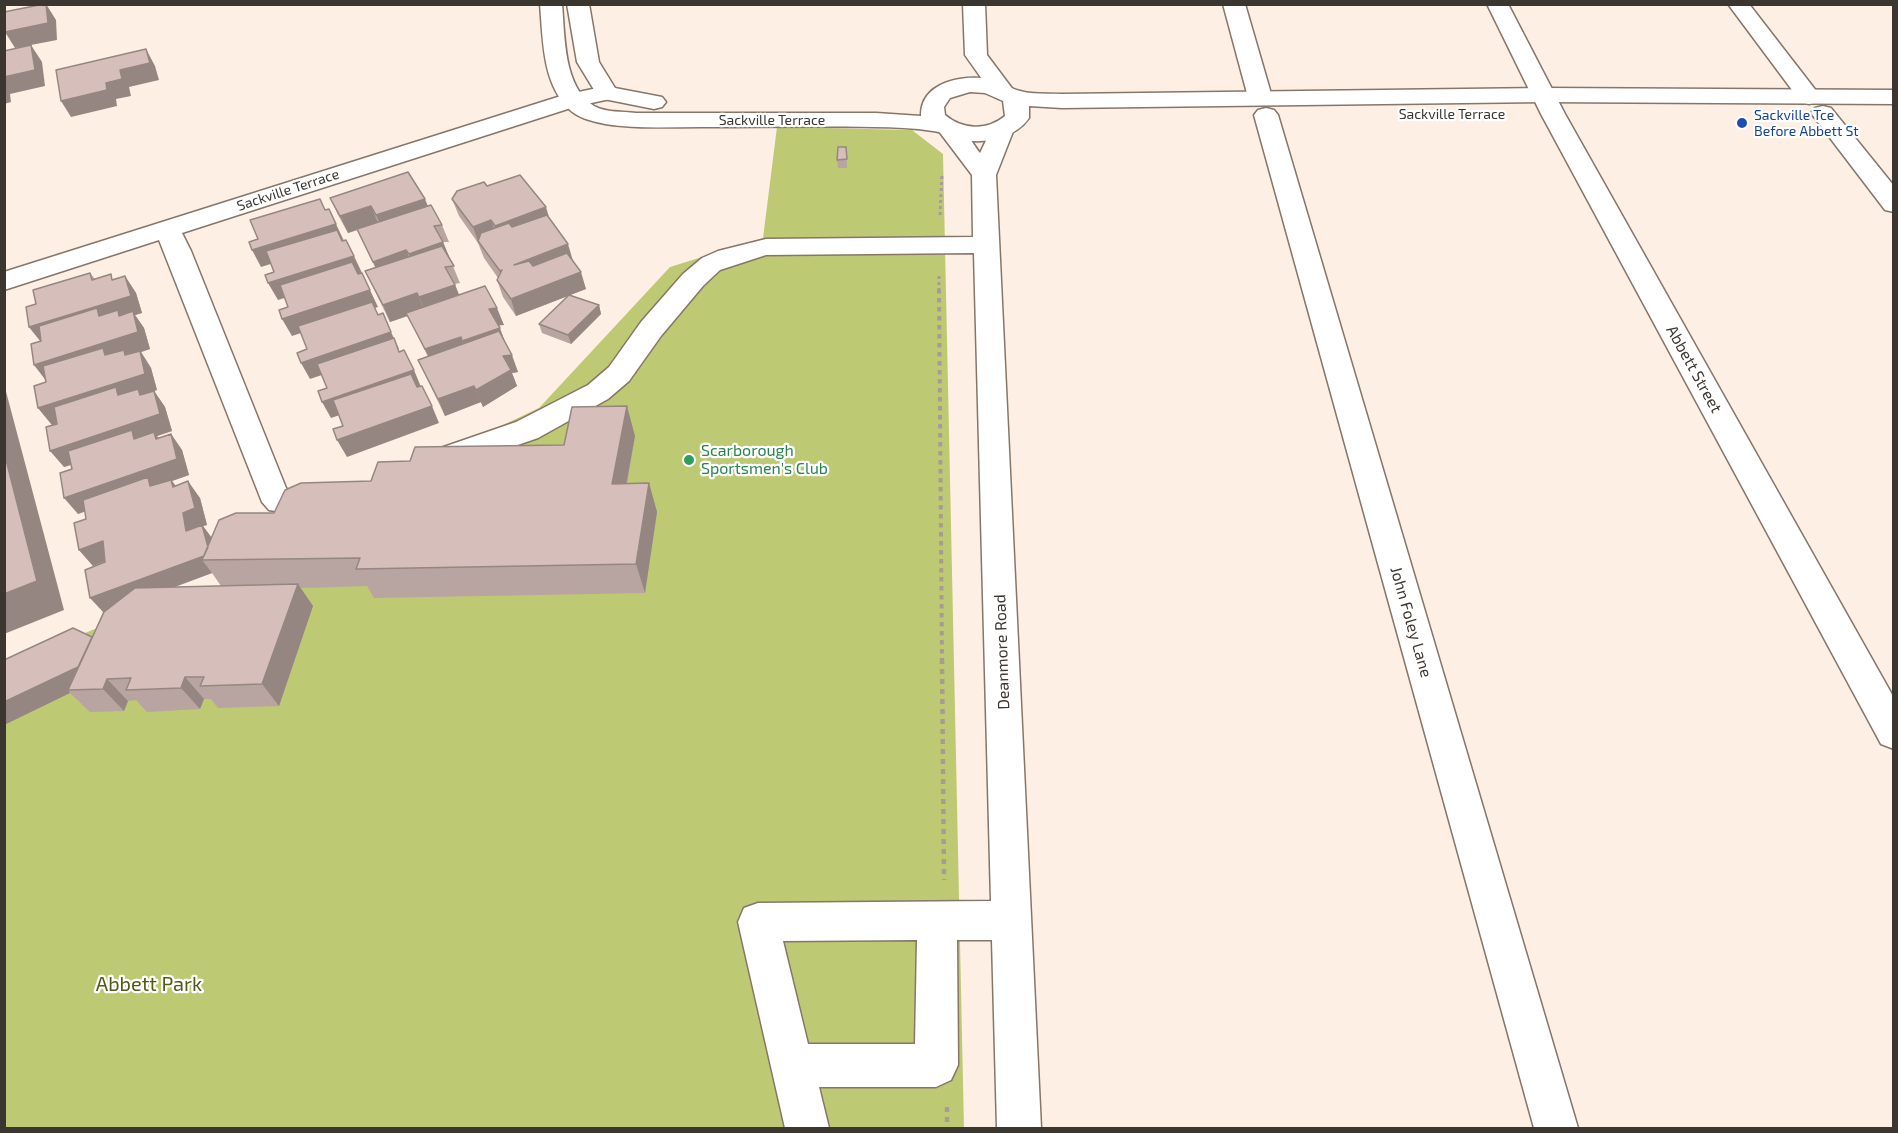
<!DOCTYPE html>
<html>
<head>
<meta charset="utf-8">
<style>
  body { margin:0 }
  #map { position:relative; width:1898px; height:1133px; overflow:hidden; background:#feefe4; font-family:"Exo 2",sans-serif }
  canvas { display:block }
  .frame { position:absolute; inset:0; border:6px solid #3c3630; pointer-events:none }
</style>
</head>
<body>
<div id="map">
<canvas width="1898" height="1133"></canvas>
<div class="frame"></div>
</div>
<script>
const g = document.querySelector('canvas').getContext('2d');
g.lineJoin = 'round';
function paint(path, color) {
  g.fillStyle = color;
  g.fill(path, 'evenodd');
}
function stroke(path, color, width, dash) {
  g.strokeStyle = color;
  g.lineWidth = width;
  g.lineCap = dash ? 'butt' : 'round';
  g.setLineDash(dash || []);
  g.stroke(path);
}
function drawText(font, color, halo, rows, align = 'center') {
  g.font = font + ' "Exo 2",sans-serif';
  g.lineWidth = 4.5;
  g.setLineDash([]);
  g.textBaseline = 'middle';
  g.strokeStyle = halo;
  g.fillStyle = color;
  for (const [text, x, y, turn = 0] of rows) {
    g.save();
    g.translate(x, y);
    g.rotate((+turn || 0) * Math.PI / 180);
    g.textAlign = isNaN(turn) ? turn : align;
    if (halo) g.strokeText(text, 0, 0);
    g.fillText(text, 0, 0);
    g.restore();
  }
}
paint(new Path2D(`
  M777,127L912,130L943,154L964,1128H5V667L97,628L224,589L256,542L539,408L670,267L763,238Z`), '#bec973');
const minor = new Path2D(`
  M963,4H985L987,55L1014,91L1010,96L1002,98L994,96L965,55Z
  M1223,4H1245L1272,97L1268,102L1260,104L1252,102L1248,97Z
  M1487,4H1508L1565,114L1894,698V749L1881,744L1541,114Z
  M1728,4H1749L1817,92L1821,97L1817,102L1809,104L1801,102Z
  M607,86L615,88L619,93L615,98L577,106L182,233L191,251L286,488L289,491C305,492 319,487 334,492L339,500L334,508L304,516L269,510L262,502L159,240L4,290V272L564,95Z
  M1823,106L1831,108L1894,186V212L1885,210L1811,113L1815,108Z
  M1266,108L1274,110L1278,115L1578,1128H1534L1254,115L1258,110Z
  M1002,122L1010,124L1014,129L996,175L1041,1128H997L992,940H957L958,1065L951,1080L936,1087H819L829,1128H785L738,922L744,908L758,903L991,901L974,253L766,255L720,270L703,286L661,336L629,381L608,399L538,438L451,468L440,471L429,468L425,460L429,452L516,422L588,385L609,367L641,322L683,274L702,258L718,251L766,239L973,237L972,175L938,130L942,125C962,120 969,139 980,153L994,124ZM917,940L915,1044H808L783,941Z`);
const major = new Path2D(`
  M540,4H562C565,36 563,87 594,106C606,113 623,111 636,113H876L921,116C920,82 963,74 989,79C1000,82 1009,88 1020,91C1033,95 1048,93 1062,94L1544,88L1894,90V104L1544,102L1062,108L1029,106V118C1015,138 986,144 963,140C953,138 943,132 933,131C914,128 893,127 874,127C816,126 758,127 701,127C669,127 636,129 605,124C592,121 577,118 568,108C542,82 543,38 540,4ZM970,92L985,93L1003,101L1005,116C987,131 963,130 945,115L944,107L950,98Z
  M567,4H589L599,62L615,88L662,97L666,102L662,107L654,109L599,98L577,62Z`);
stroke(minor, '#857669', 3);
stroke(major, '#857669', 3);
stroke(new Path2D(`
  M940,215L942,174
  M939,276V290`), '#a79c93', 3, [3, 3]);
stroke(new Path2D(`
  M939,289L942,661`), '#a79c93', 4, [4.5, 4.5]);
stroke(new Path2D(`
  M942,659L944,880
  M947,1107V1128`), '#a79c93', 4.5, [5, 5]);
paint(minor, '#fff');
paint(major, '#fff');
paint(new Path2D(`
  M846,147L847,168H838L837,160Z
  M487,186L549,218L573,261L586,289L570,295L599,305L601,314L571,344L542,333L539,324L568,296L516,316L503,297L497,280L498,278L484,258L478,243L459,216L452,199Z
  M330,198L428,206L442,225L449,242H443L460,283L455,284L459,295L504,325H498L518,372L512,373L517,386L483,407L481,402L445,416L418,360L428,357L408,316L390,322L365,271L375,267L357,230L348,233L338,215Z
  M90,273L95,279H114L125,276L136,293L142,313L135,315L144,328L150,349L141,352L151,368L157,390L154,391L165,407L172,431L157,436L158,438L171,434L182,450L189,475L172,481L176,486L200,498L207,525L203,526L212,538L274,513L371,481L410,461L564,445L635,436L627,484L649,483L657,512L645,593L374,598L367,586L300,588L313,606L279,706L218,708L211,699H204L200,709L147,712L136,700L128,701L124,711L90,712L70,693L4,725L92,637L103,612L105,561L93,566L79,550L86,519L85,511L78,514L71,465L64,467L57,423L52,425L38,408L46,382L40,341L29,327L36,304ZM212,573L221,586L175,587Z`), '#b8a4a0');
paint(new Path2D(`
  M46,4L56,20L57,40L15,48L5,32Z
  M31,45L42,62L45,86L10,94L11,102L4,104V77Z
  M146,49L155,66L159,80L129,87L131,96L116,99L117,106L71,117L61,101L106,83L120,70Z
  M425,199L432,216L384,232L376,215Z
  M371,206L378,223L348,233L340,216Z
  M546,207L551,224L501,243L495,226Z
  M491,220L497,237L479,244L473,227Z
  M336,224L344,241L261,267L252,250Z
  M443,242L450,259L416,271L409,254Z
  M568,244L573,261L519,282L514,265Z
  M406,250L413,267L381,278L373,262Z
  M354,256L362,273L278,300L268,283Z
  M581,272L586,289L516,316L511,299Z
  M362,273L378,307L292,336L282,319Z
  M125,276L136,293L142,313L135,315L144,328L150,349L141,352L151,368L157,390L154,391L165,407L172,431L157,436L166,448L137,443L64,467L50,451L123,402L52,425L38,408L47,382L34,365L42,343L29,327Z
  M455,285L462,302L426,314L419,297Z
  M417,293L424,310L390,322L383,305Z
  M599,305L601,314L571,344L568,335Z
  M497,308L504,325L495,326L489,309Z
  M500,328L506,345L469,358L462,341Z
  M391,332L399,349L310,379L301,363Z
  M461,337L467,354L433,366L425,349Z
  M512,355L518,372L512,373L517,386L483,407L476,390L503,356Z
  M414,370L421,387L331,418L322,402Z
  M4,384L64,610L4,634Z
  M474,386L481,402L445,416L438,399Z
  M432,406L439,423L347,457L337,440Z
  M627,406L635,436L621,513L612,484Z
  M171,434L182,450L189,475L172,481L183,496L152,488L78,514L64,498Z
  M188,481L200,498L207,525L203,526L214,541L202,560L212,573L104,613L90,598L186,531L183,513Z
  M649,483L657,512L645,593L636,564Z
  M103,541L116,557L93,566L79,550Z
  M298,584L313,606L279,706L262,684Z
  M78,667L68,690L70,693L4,725V702Z
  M185,677L204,699L200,709L181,688Z
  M107,679L128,701L124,711L103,689Z`), '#968682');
const building = new Path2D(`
  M44,4H46L48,23L5,32L4,12Z
  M31,45L35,70L4,77V51Z
  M146,49L150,63L120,70L122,79L106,83L107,90L61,101L56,70Z
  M838,147H846L847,159L837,160Z
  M408,172L425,199L376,215L371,206L340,216L330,198Z
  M520,175L546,207L495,226L491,220L473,227L452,199L457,191L484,182L487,186Z
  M320,199L325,210L329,209L336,224L252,250L249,242L258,239L250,220Z
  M431,205L442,225L434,226L443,242L409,254L406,250L373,262L357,229Z
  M547,215L568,244L514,265L529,261L533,266L567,253L581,272L511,299L497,280L502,270L500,271L478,241L481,233L509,223L512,227Z
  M337,230L342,241L346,240L354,256L268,283L265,275L274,272L266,251Z
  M442,246L454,266L445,267L455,285L419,297L417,293L383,305L365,271Z
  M352,262L358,274L362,273L370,290L282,319L279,310L288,307L280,285Z
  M90,273L92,280L111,274L112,280L125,276L131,296L29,327L26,307L36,304L33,290Z
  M485,286L497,308L489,309L500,328L462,341L461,337L425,349L406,313Z
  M569,295L599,305L568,335L539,324Z
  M372,302L378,315L383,313L391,332L301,363L297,353L307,349L298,326Z
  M97,308L99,316L118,310L119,316L133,311L138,332L34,365L31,344L41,341L39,326Z
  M499,331L512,355L503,356L511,370L476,390L474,386L438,399L418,360Z
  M394,338L399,352L404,350L414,370L322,402L318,391L327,388L317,364Z
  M103,348L105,355L124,350L125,355L140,351L145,374L38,408L34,386L46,382L43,366Z
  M411,374L417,387L422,386L432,406L337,440L333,429L343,426L333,400Z
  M116,387L118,395L138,389L140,395L154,391L160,414L50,451L46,427L57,424L54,407Z
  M627,406L612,484L649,483L636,564L356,569L360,558L202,560L219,520L236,513H274L285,490L301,483L371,481L378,462L410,461L415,447L564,445L572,407Z
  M132,430L134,439L154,432L156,439L171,434L177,459L64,498L60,473L72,469L68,451Z
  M4,452L37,581L4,594Z
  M148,477L150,486L171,480L173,487L188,481L195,508L183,513L186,531L202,525L208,547L204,556L90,598L85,570L105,562L103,541L79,550L74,523L86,519L83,500Z
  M298,584L262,684L200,686L204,677H185L181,688L126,690L131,678L107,679L103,689L68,690L104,612L135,588Z
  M73,628L92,637L78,667L4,702V660Z`);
paint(building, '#d6bfba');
stroke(building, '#968682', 1.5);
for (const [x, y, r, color] of [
  [1742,123,6,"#1a4fb4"],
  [689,460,6,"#2e9e5b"]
]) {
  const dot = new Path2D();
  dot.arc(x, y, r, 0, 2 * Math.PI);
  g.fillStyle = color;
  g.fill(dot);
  stroke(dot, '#fff', 2);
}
drawText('14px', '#3c3630', '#fff', [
  ["Sackville Terrace",1452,114],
  ["Sackville Terrace",772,120],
  ["Sackville Terrace",288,190,-18]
]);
drawText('14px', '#164399', '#fff', [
  ["Sackville Tce",1754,115],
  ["Before Abbett St",1754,131]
], 'left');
drawText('16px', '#3c3630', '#fff', [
  ["Abbett Street",1694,369,61],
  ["John Foley Lane",1411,622,74],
  ["Deanmore Road",1002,652,-92]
]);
drawText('16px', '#27864d', '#fff', [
  ["Scarborough",701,451],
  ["Sportsmen's Club",701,469]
], 'left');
drawText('20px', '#535916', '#fff', [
  ["Abbett Park",149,984]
]);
</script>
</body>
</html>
